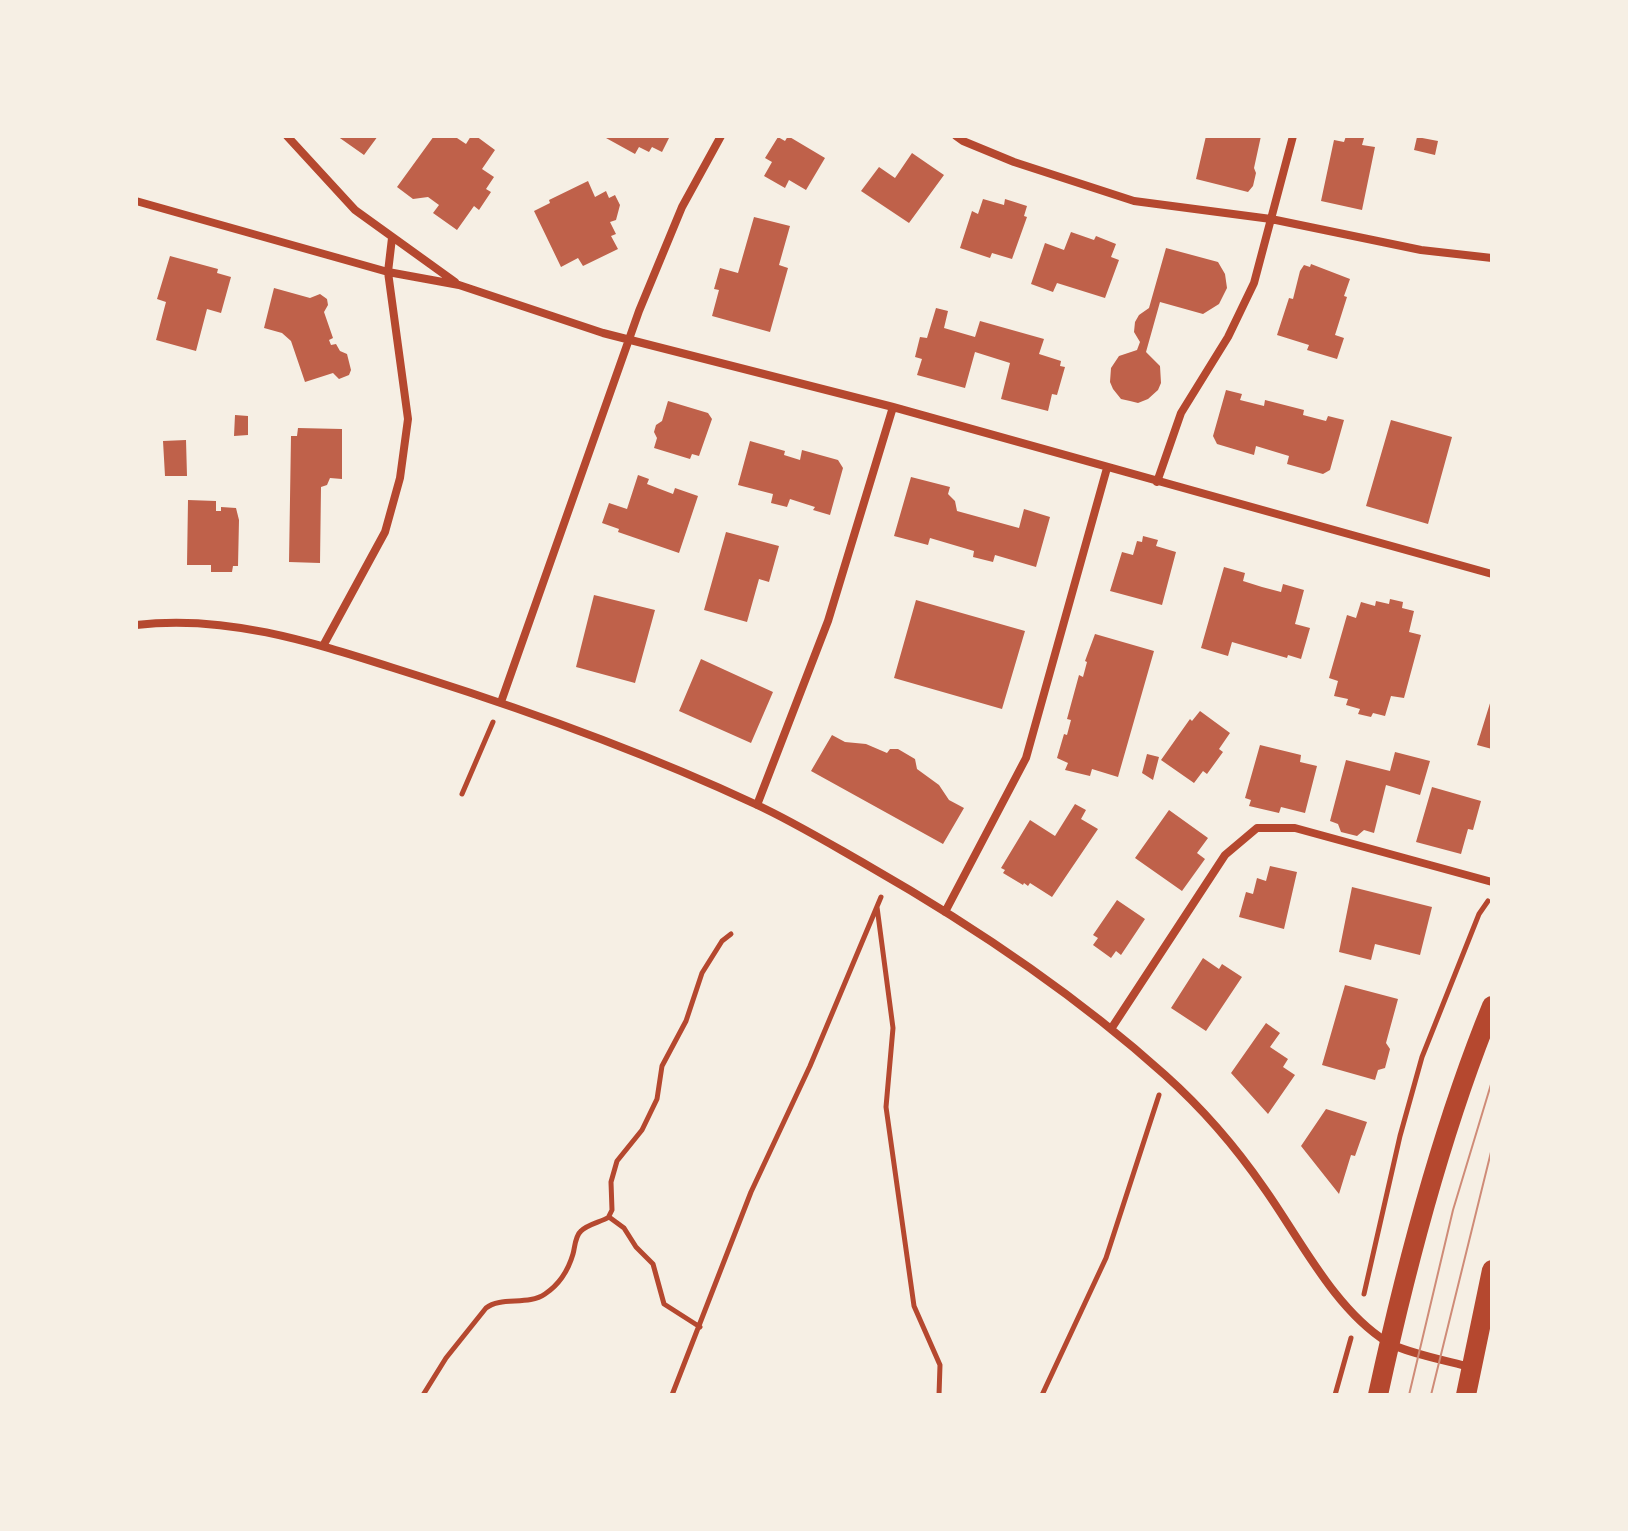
<!DOCTYPE html>
<html>
<head>
<meta charset="utf-8">
<style>
  body { margin:0 }
  #map { position:relative; width:1628px; height:1531px; overflow:hidden; background:#f6efe4; font-family:"IBM Plex Serif",serif }
  canvas { display:block }
  .frame { position:absolute; inset:0; border:138px solid #f6efe4; pointer-events:none }
</style>
</head>
<body>
<div id="map">
<canvas width="1628" height="1531"></canvas>
<div class="frame"></div>
</div>
<script>
const g = document.querySelector('canvas').getContext('2d');
g.lineJoin = 'round';
function paint(path, color) {
  g.fillStyle = color;
  g.fill(path, 'evenodd');
}
function stroke(path, color, width, dash) {
  g.strokeStyle = color;
  g.lineWidth = width;
  g.lineCap = dash ? 'butt' : 'round';
  g.setLineDash(dash || []);
  g.stroke(path);
}
paint(new Path2D(`
  M337,136H378L364,155Z
  M434,136H454L466,144L471,136H476L495,150L482,169L494,177L486,189L491,192L479,210L474,206L457,230L433,213L439,205L428,197L413,199L397,187Z
  M607,136H670L662,152L652,147L649,152L639,147L635,154L606,138Z
  M788,136L825,158L806,190L789,180L785,188L764,176L772,162L765,158L778,137L785,141Z
  M1206,136H1261L1254,168L1256,173L1253,186L1248,192L1196,179Z
  M1346,136L1364,138L1362,145L1375,147L1362,210L1321,201L1334,140L1344,142Z
  M1417,137L1438,141L1435,155L1414,150Z
  M912,153L944,175L909,223L861,191L879,167L895,178Z
  M588,181L595,197L606,191L609,198L615,195L620,205L616,220L610,222L616,234L611,236L618,249L583,266L578,258L561,267L534,211L550,203L549,200Z
  M983,199L1004,205L1005,199L1027,206L1024,216L1027,217L1012,259L992,253L990,258L960,248L972,211L978,214Z
  M754,217L790,226L779,265L788,268L770,332L712,316L719,290L714,289L720,268L738,273Z
  M1071,232L1094,240L1096,236L1116,244L1111,257L1119,260L1105,298L1057,283L1053,292L1031,284L1045,243L1064,250Z
  M1166,248L1218,262L1225,274L1227,288L1219,304L1203,314L1160,302L1146,352L1160,366L1161,383L1158,390L1148,399L1138,403L1130,401L1121,399L1113,389L1110,382L1111,368L1119,356L1137,350L1140,342L1134,332L1135,322L1139,315L1149,308Z
  M170,256L218,269L217,273L231,277L221,313L207,309L196,351L156,340L166,302L157,299Z
  M1311,264L1350,279L1344,296L1347,297L1335,335L1344,338L1337,359L1307,350L1309,345L1277,335L1289,298L1293,299L1300,271L1304,265L1310,267Z
  M274,288L310,298L320,294L327,299L328,305L324,312L333,338L329,340L331,345L336,344L340,351L347,354L351,370L349,375L339,379L333,373L305,382L291,341L282,333L264,328Z
  M936,308L948,311L944,328L975,337L980,321L1044,339L1039,354L1061,361L1060,366L1065,367L1057,395L1052,394L1048,411L1001,399L1010,363L975,352L965,388L917,375L922,359L915,357L920,337L927,338Z
  M1226,390L1242,394L1240,400L1264,406L1265,400L1304,410L1303,415L1326,421L1328,416L1344,420L1330,470L1323,474L1287,464L1289,456L1256,446L1254,455L1217,444L1213,436Z
  M668,401L708,413L712,419L699,456L692,454L690,459L654,448L657,438L654,432L656,425L662,421Z
  M235,415L248,416V435L234,436Z
  M1391,420L1452,437L1428,524L1366,506Z
  M298,428L342,429V479L330,478L327,485L321,487L320,563L289,562L291,436H297Z
  M186,440L187,476H165L163,441Z
  M750,441L785,451L784,455L800,460L802,450L838,460L843,468L830,515L813,510L815,507L790,499L787,507L771,503L773,494L738,485Z
  M638,475L649,479L647,484L673,494L675,488L698,496L679,553L618,532L619,529L602,523L609,503L627,509Z
  M911,477L950,487L948,494L955,501L957,511L1019,528L1024,509L1050,517L1036,567L995,555L993,562L973,557L974,551L930,538L928,545L894,536Z
  M188,500L216,501V511H221V507L236,508L239,520L238,566H233L232,572H211V565H187Z
  M726,532L779,546L769,582L759,579L747,622L704,610Z
  M1143,536L1158,540L1156,546L1176,552L1162,605L1110,591L1122,552L1133,555L1137,541L1142,542Z
  M1224,567L1245,573L1243,581L1262,587L1281,592L1283,584L1304,590L1295,624L1310,628L1301,659L1288,655L1287,658L1232,642L1228,656L1201,648Z
  M594,595L655,610L635,683L576,667Z
  M1390,599L1403,602L1402,608L1414,611L1409,632L1421,635L1404,698L1391,696L1385,716L1373,713L1371,717L1358,714L1360,709L1346,705L1348,699L1334,696L1338,681L1329,678L1347,615L1356,618L1361,602L1375,606L1376,601L1389,604Z
  M916,600L1025,631L1002,709L894,678Z
  M1095,634L1154,651L1118,777L1092,769L1090,776L1065,770L1068,763L1057,758L1064,734L1067,735L1071,720L1067,719L1079,675L1083,677L1087,662L1085,661Z
  M701,659L773,692L751,743L679,711Z
  M1491,700H1492V749L1477,745Z
  M1200,711L1230,733L1219,749L1223,752L1207,774L1203,771L1194,783L1161,760L1190,719L1192,721Z
  M832,735L845,742L866,744L887,753L890,749H898L915,759L917,769L939,785L949,800L964,808L943,844L811,771Z
  M1260,745L1301,755L1300,762L1317,766L1305,813L1281,807L1279,813L1249,806L1251,800L1245,798Z
  M1395,752L1430,761L1420,795L1386,785L1374,833L1364,830L1357,836L1341,832L1338,824L1330,821L1346,760L1390,771Z
  M1147,754L1159,757L1153,780L1142,773Z
  M1432,787L1481,801L1473,830L1468,829L1461,854L1416,842Z
  M1075,804L1086,810L1081,819L1098,829L1052,897L1030,883L1028,886L1024,883L1023,885L1003,873L1005,870L1001,868L1030,820L1055,836Z
  M1169,810L1208,838L1197,853L1205,859L1182,891L1135,858Z
  M1270,866L1297,872L1284,929L1239,917L1246,892L1253,894L1257,878L1266,881Z
  M1352,887L1432,907L1420,955L1375,944L1371,960L1339,952Z
  M1117,900L1145,919L1121,955L1116,951L1111,958L1093,945L1098,938L1093,935Z
  M1203,958L1219,969L1222,964L1242,977L1206,1031L1171,1008Z
  M1345,985L1398,999L1386,1043L1390,1049L1385,1068L1378,1070L1375,1080L1322,1065Z
  M1266,1023L1280,1033L1270,1047L1288,1059L1283,1067L1295,1075L1268,1114L1231,1073Z
  M1326,1109L1367,1122L1355,1156L1351,1155L1339,1194L1301,1146Z`), '#bf614a');
stroke(new Path2D(`
  M462,794L493,722
  M877,907L893,1028L886,1107L914,1306L940,1365L939,1395
  M609,1216L612,1210L611,1182L617,1161L642,1130L657,1099L662,1066L686,1021L702,973L722,941L731,934
  M1364,1294L1400,1136L1422,1057L1479,914L1488,901
  M423,1395L446,1358L486,1308C501,1296 528,1306 545,1294C560,1284 568,1271 573,1254C575,1247 575,1236 581,1231C588,1224 601,1222 609,1217L624,1228L636,1247L653,1264L664,1304L700,1327
  M672,1395L751,1192L810,1066L881,897
  M1042,1395L1106,1258L1159,1095
  M1335,1395L1351,1338`), '#b5482f', 5);
stroke(new Path2D(`
  M287,136L355,210L455,282
  M956,136L963,141L1014,162L1134,201L1271,219L1421,250L1492,258
  M136,201L388,272L459,285L603,333L893,407L1492,574
  M1157,482L1181,413L1228,337L1254,283L1293,136
  M136,625C235,613 329,648 422,677C535,713 648,754 755,804C794,822 830,844 867,865C972,925 1075,994 1165,1075C1203,1109 1235,1146 1264,1188C1299,1237 1334,1309 1387,1342C1406,1353 1448,1361 1470,1367
  M323,646L385,532L400,478L408,419L388,272L392,238
  M501,702L639,311L682,207L721,136
  M757,805L828,621L893,407
  M945,912L1026,758L1107,468
  M1111,1029L1225,855L1257,828H1295L1492,882`), '#b5482f', 8);
stroke(new Path2D(`
  M1378,1395C1406,1266 1442,1128 1492,1006
  M1466,1395L1492,1270`), '#b5482f', 20);
stroke(new Path2D(`
  M1409,1395L1453,1210L1492,1081
  M1431,1395L1492,1148`), '#cf8b77', 2);
</script>
</body>
</html>
